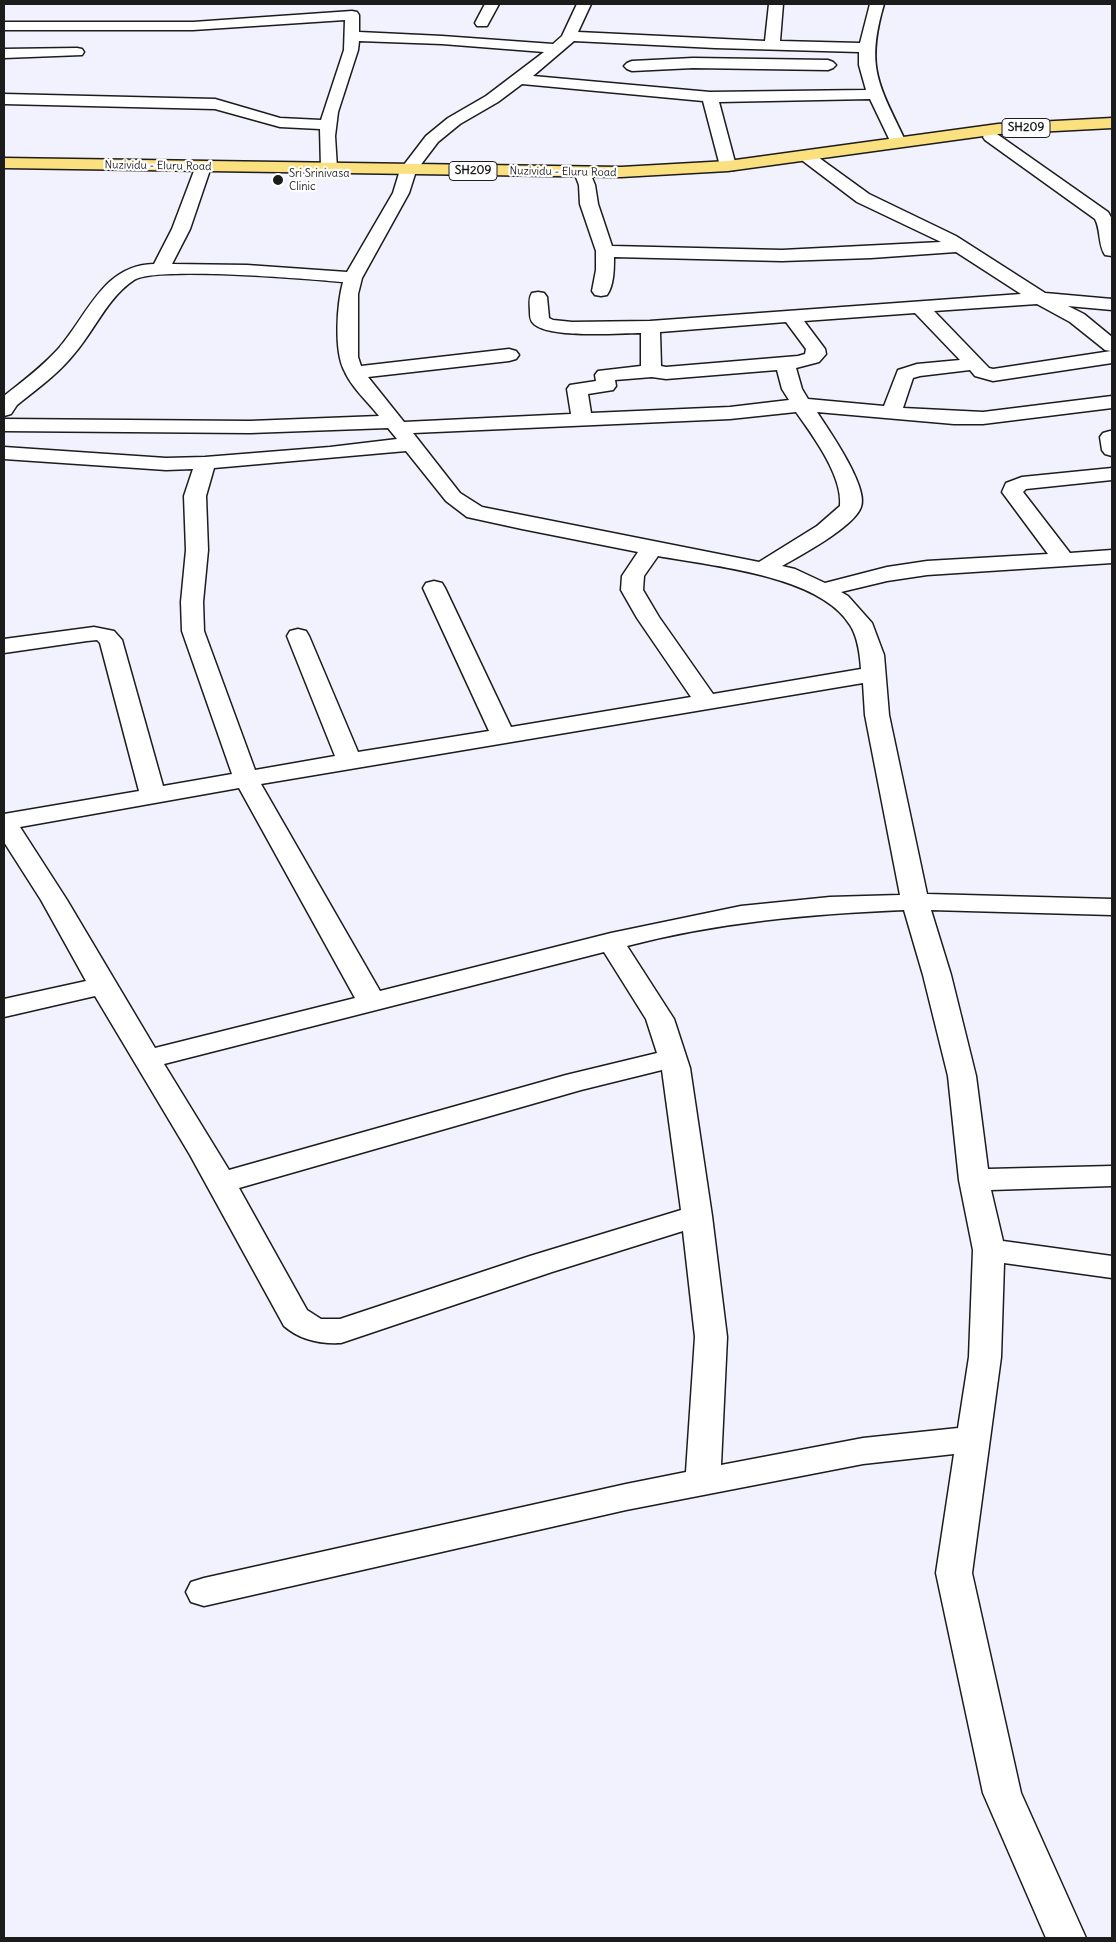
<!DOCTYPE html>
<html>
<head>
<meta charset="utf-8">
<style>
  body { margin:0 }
  #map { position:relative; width:1116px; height:1942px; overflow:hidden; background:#f2f1fe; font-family:Delius,sans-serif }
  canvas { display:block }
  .frame { position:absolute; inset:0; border:5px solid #1c1c1c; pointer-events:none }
</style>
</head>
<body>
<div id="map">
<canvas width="1116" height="1942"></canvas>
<div class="frame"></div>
</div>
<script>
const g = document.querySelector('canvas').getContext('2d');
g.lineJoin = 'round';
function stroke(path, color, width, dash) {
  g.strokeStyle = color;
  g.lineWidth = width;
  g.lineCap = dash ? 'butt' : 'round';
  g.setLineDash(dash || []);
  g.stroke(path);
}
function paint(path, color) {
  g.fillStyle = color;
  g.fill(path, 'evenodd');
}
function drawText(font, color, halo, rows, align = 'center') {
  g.font = font + ' Delius,sans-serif';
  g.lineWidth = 4.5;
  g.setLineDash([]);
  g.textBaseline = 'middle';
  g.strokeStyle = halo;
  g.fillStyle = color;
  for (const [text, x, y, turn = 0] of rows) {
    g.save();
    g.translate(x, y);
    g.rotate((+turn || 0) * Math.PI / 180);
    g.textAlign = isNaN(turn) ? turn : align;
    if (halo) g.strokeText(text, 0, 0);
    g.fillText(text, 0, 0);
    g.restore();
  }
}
const minor = new Path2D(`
  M485,4H499L487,26H477L475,23Z
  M577,4H591L578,32L765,41L769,4H783L780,41L860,43L870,4H884C865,68 879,85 906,142L904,145H892L870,99L719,102L736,166L734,170H722L720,166L703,101L522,84L498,102L460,124L438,142L416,171L409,193L362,278L358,294V357L361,366L509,349L516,351L519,355L516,359L509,361L368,377L404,422L571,414L567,389L570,385L596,381L595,375L598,371L641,366V333C619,333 547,339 533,323C530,320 530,316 530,312C530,305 528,299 532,293L538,292L544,293L547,297L549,318L553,320L572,322L650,321L1021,294L956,252L871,258L782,261L614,257C614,269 614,285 607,295L601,296L595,295L592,291L596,270V251L580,204L579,185L574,172L576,168H588L595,185L598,204L612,246L782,250L941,242L857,202L799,158L797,155L799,152H811L869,194L956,236L1045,293L1112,299V310L1068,306L1084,314L1112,337V363L993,381L975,376L970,370L920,376L913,378L903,408L983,412L1112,396V408L983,424H954L817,412C828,429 869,487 861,507C854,527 801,555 782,566L795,569L825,583L887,567L927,561L1048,554L1002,492L1006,483L1022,477L1112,468V480L1026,489L1023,492L1070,553L1112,550V563L927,575L887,581L841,592L848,596L872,623L884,655L889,715L927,894L1112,899V915L931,910L951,975L976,1076L988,1169L1112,1166V1186L991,1190L1003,1241L1112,1256V1278L1004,1263L1001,1357L972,1573L1021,1793L1086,1938H1046L983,1793L936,1573L954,1454L863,1464L626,1510L204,1606L191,1602L186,1592L191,1582L204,1578L626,1484L686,1472L695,1337L683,1231L552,1272L341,1343C320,1344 300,1340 284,1326L190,1155L95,996L4,1017V999L86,981L41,900L4,842V814L139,791L100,643L97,640L87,641L4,653V639L94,627L114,631L122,640L163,786L232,774L182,631L181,602L186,550L184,496L193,469L166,470L4,459V447L166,458L205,457L330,447L397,439L388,428L250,433L4,431V419L250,421L379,416C368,402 351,387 344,370C334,350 337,304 343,282C310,279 154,266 134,280C107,298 95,330 74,354C58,374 37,389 17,405L11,414L4,416V396C23,381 43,366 59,348C88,315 103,265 154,264L172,229L197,163H209L211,167L190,229L172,264L247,265L347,272L393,193L400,170L426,136L448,118L486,96L544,52L442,44L359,41L358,50L338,112L335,136L337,168L335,172H323L321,168L320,129L280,127L215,109L4,104V94L215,99L280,118L321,120L344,50L345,20L193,30H4V22H193L352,11L357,12L359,15V32L442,36L553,44L562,36ZM574,41L715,48L859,52V65L866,90L710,92L533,76ZM1037,304L1070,322L1105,350L1111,351L993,369L989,368L934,311ZM915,313L960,360L917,364L898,370L884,406L808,399L802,389L796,368L819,362L826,354L825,349L804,321ZM786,322L806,349L805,354L798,356L666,367L661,366L660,332ZM777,370L782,389L789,400L730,407L591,413L588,394L613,390L616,386L615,380L652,377L666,379ZM796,412C813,436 843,476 840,506L817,526L759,562L482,507L460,493L413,433L730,419ZM406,451L446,501L467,517L522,529L638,552L622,576L621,590L637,618L691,697L511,727L445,588L442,583L434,581L426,583L423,588L489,731L358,752L309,636L306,631L298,629L290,631L287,636L335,756L255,770L204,631L203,602L208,550L206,496L214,468ZM658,556C711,566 820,575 850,625C858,637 860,655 861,669L713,694L659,617L643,590L644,576ZM863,683L865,715L900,895L830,897L741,906L611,933L380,991L261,784ZM239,788L355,998L155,1048L67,900L20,827ZM904,910L923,975L948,1076L959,1180L973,1250L969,1357L958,1428L863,1438L721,1465L727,1337L712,1216L690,1068L674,1019L627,946C719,922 810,914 904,910ZM604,952L646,1019L657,1053L566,1075L229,1170L164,1064ZM662,1070L681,1210L530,1256L340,1319H321L307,1310L239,1188L581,1090Z
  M77,48L82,49L84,52L82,55L4,58V49Z
  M693,58L828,60L833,62L836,65L833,68L828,70L693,68L632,71L627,69L624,66L627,63L632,61Z
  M991,132L997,134L1108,212L1112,219V256L1105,255C1098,245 1101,230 1095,219L985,140L983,137L985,134Z
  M1110,431H1112V456L1105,454L1102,450L1100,437L1103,433Z`);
const major = new Path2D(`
  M1112,118V128L998,134L728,171L621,177L4,168V158L621,167L728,161L998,124Z`);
stroke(minor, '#1c1c1c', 3);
stroke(major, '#1c1c1c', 3);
paint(minor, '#fff');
paint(major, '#fbe080');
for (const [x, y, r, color] of [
  [278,180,6,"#1c1c1c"]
]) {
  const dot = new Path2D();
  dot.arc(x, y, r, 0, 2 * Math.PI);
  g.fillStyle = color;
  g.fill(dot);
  stroke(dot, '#fff', 2);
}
drawText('11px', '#1c1c1c', '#fff', [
  ["Nuzividu - Eluru Road",158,166,1],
  ["Nuzividu - Eluru Road",563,172,1]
]);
drawText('11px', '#1c1c1c', '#fff', [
  ["Sri Srinivasa",289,174],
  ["Clinic",289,187]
], 'left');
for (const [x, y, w] of [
  [1026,128,48],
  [473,171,48]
]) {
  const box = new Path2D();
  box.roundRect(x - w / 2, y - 9.5, w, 19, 4);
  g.fillStyle = '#fff';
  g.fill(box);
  stroke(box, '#1c1c1c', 1);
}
drawText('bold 12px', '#1c1c1c', null, [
  ["SH209",1026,128],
  ["SH209",473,171]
]);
</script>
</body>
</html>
